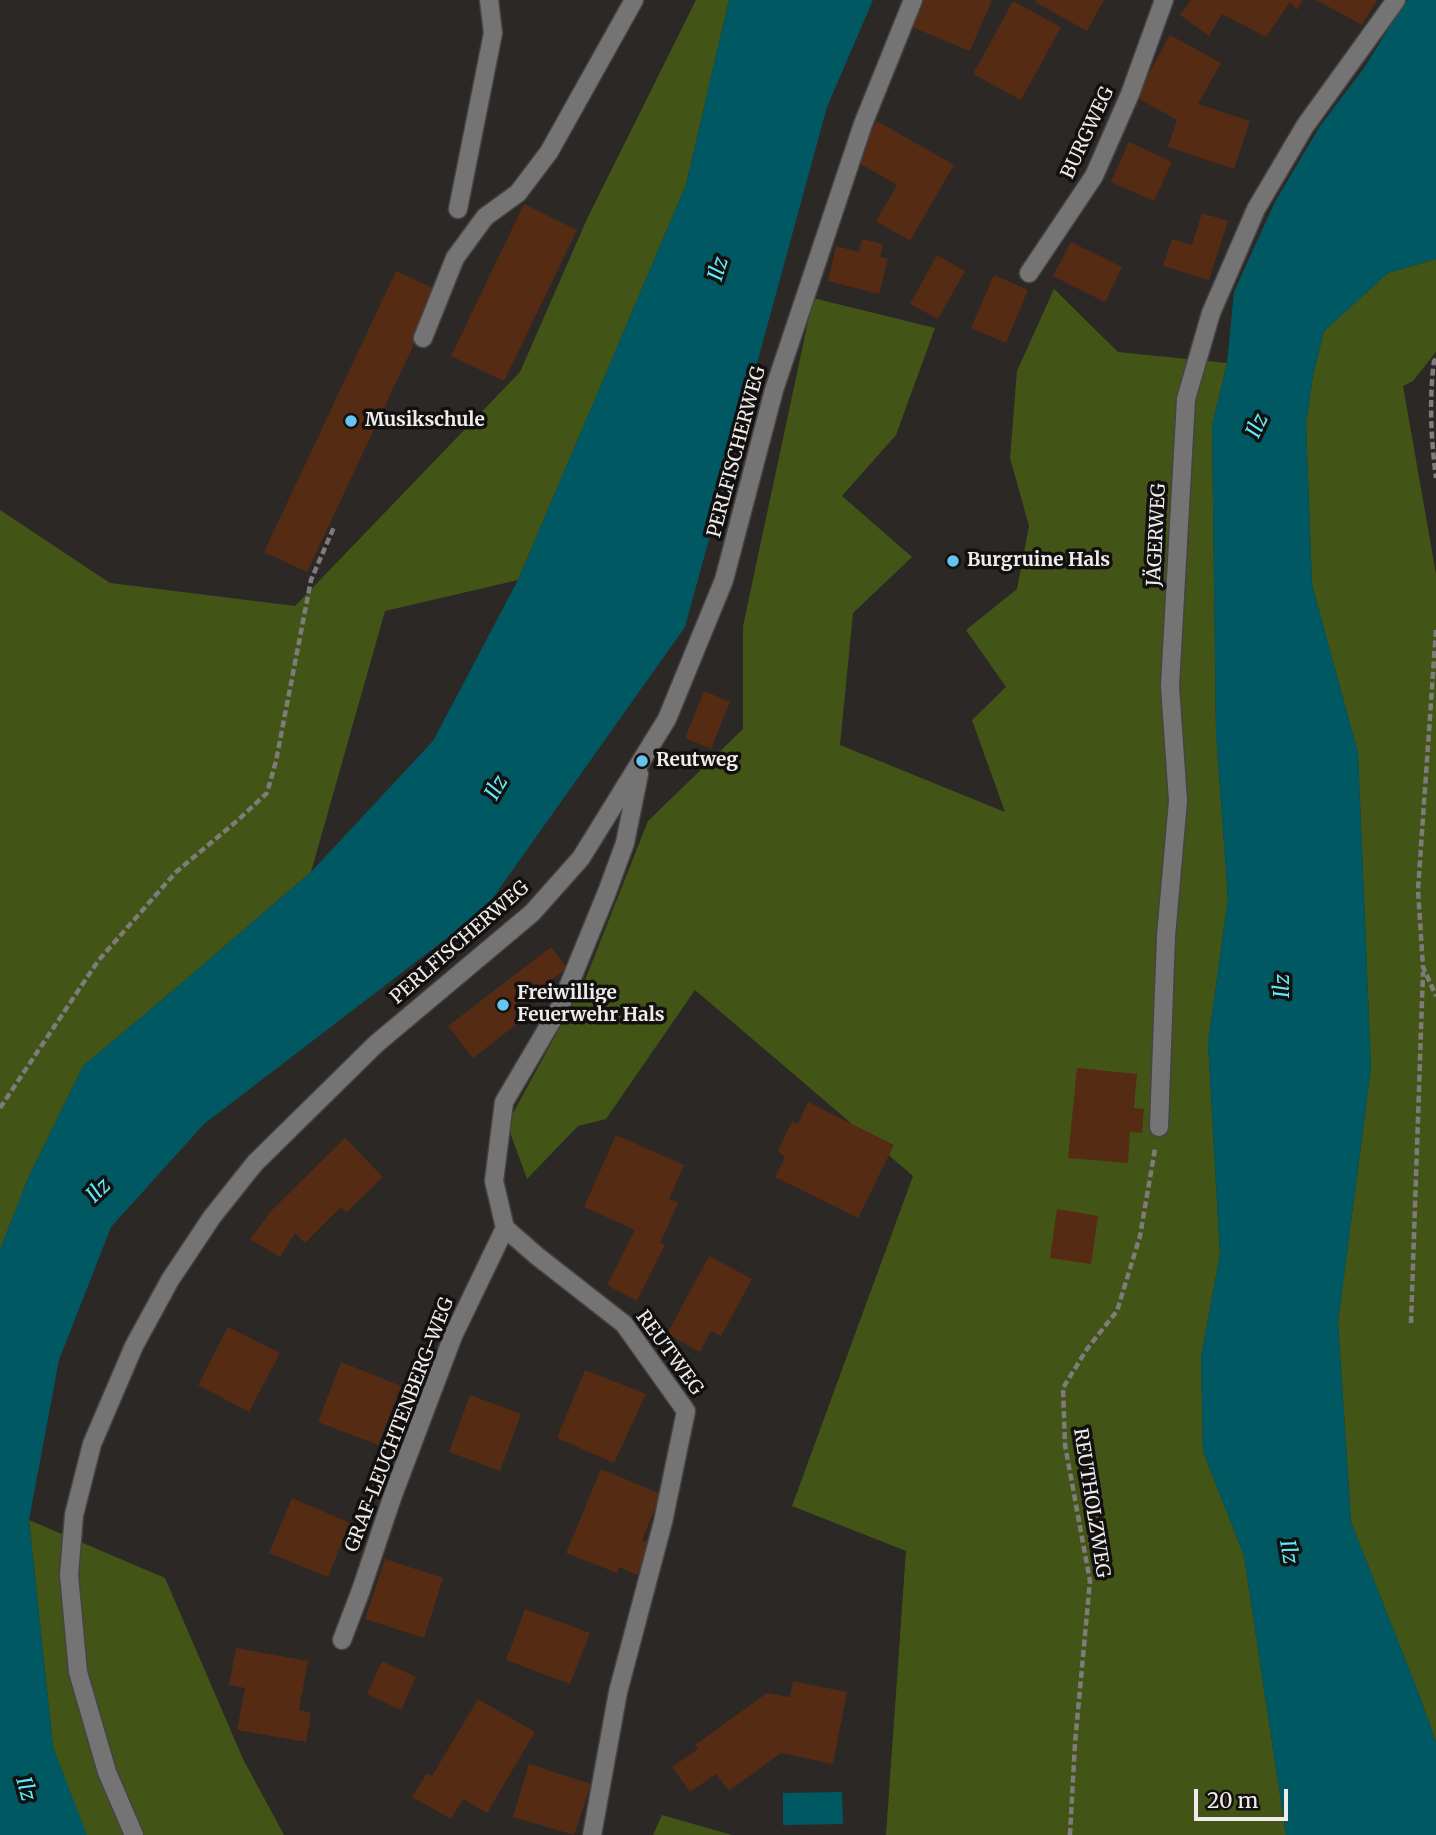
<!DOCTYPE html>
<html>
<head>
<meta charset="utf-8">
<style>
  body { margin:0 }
  #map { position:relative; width:1436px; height:1835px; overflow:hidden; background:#2b2826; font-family:Merriweather,serif }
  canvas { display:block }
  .scale { position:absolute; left:1194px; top:1789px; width:94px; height:32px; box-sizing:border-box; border:4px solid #efeceb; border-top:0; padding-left:9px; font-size:21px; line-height:24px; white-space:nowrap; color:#efeceb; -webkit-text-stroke:5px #131110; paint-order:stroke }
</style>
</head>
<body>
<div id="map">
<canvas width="1436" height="1835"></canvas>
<div class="scale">20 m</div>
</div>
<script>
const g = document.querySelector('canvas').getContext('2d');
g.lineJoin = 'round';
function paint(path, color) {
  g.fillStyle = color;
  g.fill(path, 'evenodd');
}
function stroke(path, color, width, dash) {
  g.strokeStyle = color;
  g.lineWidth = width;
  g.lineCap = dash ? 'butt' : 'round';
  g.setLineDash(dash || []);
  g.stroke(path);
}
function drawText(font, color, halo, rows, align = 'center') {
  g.font = font + ' Merriweather,serif';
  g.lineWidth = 7;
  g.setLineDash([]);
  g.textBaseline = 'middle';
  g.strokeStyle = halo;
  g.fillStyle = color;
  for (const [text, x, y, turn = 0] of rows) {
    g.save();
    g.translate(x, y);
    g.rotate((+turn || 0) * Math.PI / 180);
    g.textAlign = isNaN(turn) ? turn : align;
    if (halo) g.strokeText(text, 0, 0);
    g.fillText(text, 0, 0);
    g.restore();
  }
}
paint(new Path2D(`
  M696,0H729L686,185L518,580L385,611L311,872L176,988L83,1066L29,1176L0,1250V510L110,583L295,606L520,372L587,219Z
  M1436,259V352L1413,381L1403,386L1436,574V1742L1420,1697L1351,1522L1338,1322L1371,1068L1358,753L1312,585L1306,424L1313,375L1324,331L1388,273Z
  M1054,289L1118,352L1227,363L1212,426L1216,733L1228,899L1208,1043L1220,1254L1201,1357L1203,1451L1244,1556L1286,1835H886L906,1551L792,1506L913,1176L695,990L606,1119L578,1126L527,1179L507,1124L583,985L648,821L743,729V626L813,298L935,328L896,435L842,496L912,557L853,613L840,745L1005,812L972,720L1006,687L966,630L1017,589L1029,526L1010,458L1017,371Z
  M29,1520L165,1578L243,1759L284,1835H86L53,1747Z
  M662,1815L732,1835H653Z`), '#435516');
paint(new Path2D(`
  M729,0H873L827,107L685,627L485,909L204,1124L111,1227L59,1360L29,1520L53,1747L87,1835H0V1250L29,1176L83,1066L176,988L311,872L433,741L518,580L686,185Z
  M1408,0H1436V259L1388,273L1324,331L1313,375L1306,424L1312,585L1358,753L1371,1068L1338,1322L1351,1522L1420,1697L1436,1742V1835H1286L1244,1556L1203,1451L1201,1357L1220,1254L1208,1043L1228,899L1216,733L1212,426L1227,363L1234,292L1257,241L1276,200L1320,126L1364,68L1405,2Z
  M842,1792L843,1824L783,1825V1793Z`), '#005962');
paint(new Path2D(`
  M924,0H992L970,51L912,27Z
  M1036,0H1104L1087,31L1035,2Z
  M1191,0H1303L1297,10L1290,2L1266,37L1222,14L1209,36L1180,15Z
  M1316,0H1377L1362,25Z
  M1013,1L1061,27L1021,100L973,74Z
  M1170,35L1221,63L1198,104L1250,121L1234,169L1168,147L1177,120L1136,97Z
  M877,121L954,165L910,241L876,221L897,185L854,160Z
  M1129,142L1172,162L1154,201L1111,182Z
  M524,204L577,230L504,381L451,356Z
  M1202,213L1228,221L1209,280L1163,266L1172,239L1192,245Z
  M862,239L883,244L880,257L888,259L879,294L828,281L836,246L859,252Z
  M1071,242L1122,267L1105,302L1053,276Z
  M937,255L965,271L938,319L910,304Z
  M396,271L439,291L307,572L264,552Z
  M994,275L1028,290L1006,343L971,328Z
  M704,691L730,702L711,749L685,738Z
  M551,947L567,968L526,999L535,1010L473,1058L448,1026Z
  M1077,1068L1137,1074L1134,1108L1144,1109L1142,1133L1130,1132L1128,1163L1068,1158Z
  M808,1102L894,1145L858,1218L775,1177L785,1157L778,1151L792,1121L798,1124Z
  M616,1135L684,1165L669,1199L678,1203L660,1243L665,1245L637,1301L607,1285L635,1230L584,1207Z
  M345,1138L383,1177L346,1213L341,1207L305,1243L295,1233L280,1257L250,1239L272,1210Z
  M1057,1209L1098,1216L1091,1264L1050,1258Z
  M709,1256L752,1279L721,1336L711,1331L700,1352L667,1334Z
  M228,1327L280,1353L249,1412L198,1385Z
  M341,1362L401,1386L378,1445L318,1422Z
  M585,1370L646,1394L614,1463L557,1438Z
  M470,1395L521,1414L500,1471L449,1452Z
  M601,1469L661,1494L642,1540L650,1543L637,1575L619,1567L617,1573L566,1553Z
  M292,1498L350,1523L328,1577L269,1553Z
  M385,1559L443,1578L424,1638L365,1619Z
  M525,1609L590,1633L570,1684L506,1660Z
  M236,1648L308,1661L299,1710L311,1713L306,1742L237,1730L245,1688L229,1685Z
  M382,1661L416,1677L401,1710L367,1694Z
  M793,1681L847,1692L833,1764L781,1753L729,1791L716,1774L690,1792L672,1767L698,1749L695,1745L767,1693L790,1697Z
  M478,1699L535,1732L487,1813L463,1799L451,1819L412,1797L427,1773L432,1776Z
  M529,1764L591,1784L574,1835L513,1817Z`), '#562b13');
const minor = new Path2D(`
  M458,209L493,33L489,0
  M1029,273L1094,176L1130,94L1164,0
  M423,338L455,258L485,217L518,193L549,152L634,0
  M1159,1127L1166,936L1178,801L1170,686L1186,399L1211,313L1256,209L1305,126L1396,0
  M342,1640L361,1590L393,1495L453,1336L505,1228
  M134,1835L107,1772L78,1672L69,1575L74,1515L92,1444L134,1346L170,1280L212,1217L255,1163L376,1044L532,913L581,858L667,719L724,580L774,390L863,124L913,0
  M592,1835L618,1692L663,1522L686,1411L624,1324L537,1256L505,1228L494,1181L504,1102L560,1007L607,892L625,843L639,774`);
stroke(minor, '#464342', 21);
stroke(new Path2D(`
  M1436,359L1434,361C1429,400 1431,439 1436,478
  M1436,630L1418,890L1423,967L1436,996
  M0,1108L98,961L176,872L238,820L267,793L276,761L311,580L334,527
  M1411,1323L1423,972
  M1070,1835L1075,1743L1090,1581L1065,1445L1063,1388L1087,1349L1117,1311L1140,1236L1155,1149`), '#7e7b7a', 4.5, [7, 3.5]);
stroke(minor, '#757474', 18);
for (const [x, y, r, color] of [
  [351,421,7,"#66c4ef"],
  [953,561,7,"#66c4ef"],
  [642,761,7,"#66c4ef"],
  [503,1005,7,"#66c4ef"]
]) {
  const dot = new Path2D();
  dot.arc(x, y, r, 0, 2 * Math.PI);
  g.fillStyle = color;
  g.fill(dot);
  stroke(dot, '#131110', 2.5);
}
drawText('19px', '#efeceb', '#131110', [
  ["BURGWEG",1088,133,-65],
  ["PERLFISCHERWEG",737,452,-75],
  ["JÄGERWEG",1157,535,-87],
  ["PERLFISCHERWEG",460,943,-41],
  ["REUTWEG",669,1353,54],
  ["GRAF-LEUCHTENBERG-WEG",400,1425,-69],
  ["REUTHOLZWEG",1091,1503,81]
]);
drawText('bold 19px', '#efeceb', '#131110', [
  ["Musikschule",365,421],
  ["Burgruine Hals",967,561],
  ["Reutweg",656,761],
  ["Freiwillige",517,994],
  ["Feuerwehr Hals",517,1016]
], 'left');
drawText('italic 21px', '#5febfd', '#131110', [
  ["Ilz",719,269,-73],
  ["Ilz",1258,426,-65],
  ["Ilz",497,788,-60],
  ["Ilz",1283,986,-90],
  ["Ilz",99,1191,-44],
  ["Ilz",1288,1552,80],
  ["Ilz",25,1789,74]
]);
</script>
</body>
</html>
